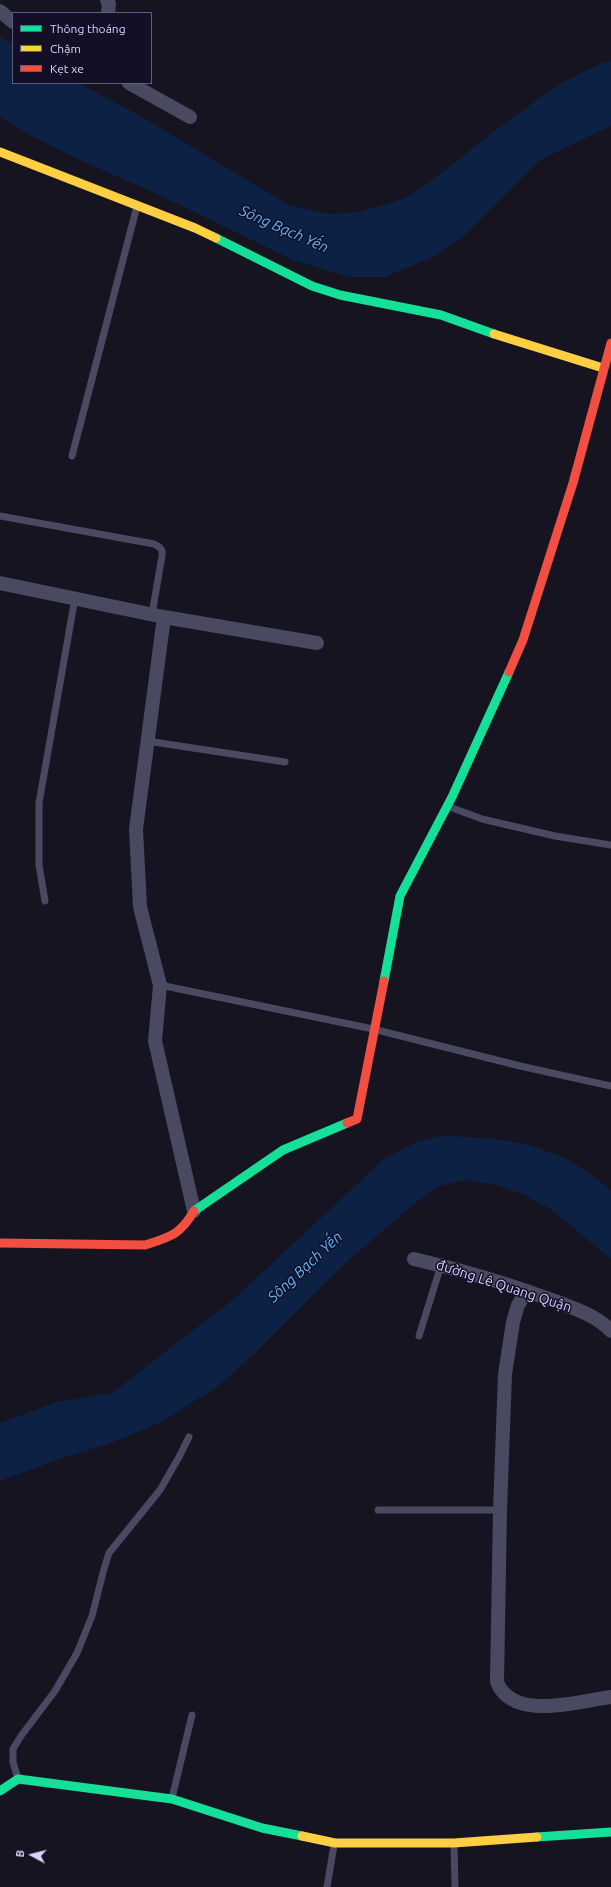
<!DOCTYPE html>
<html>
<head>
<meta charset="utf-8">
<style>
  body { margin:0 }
  #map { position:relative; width:611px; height:1887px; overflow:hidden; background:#161421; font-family:Ubuntu,sans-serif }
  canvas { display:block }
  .legend { position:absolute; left:12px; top:12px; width:140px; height:72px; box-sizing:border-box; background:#130f26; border:1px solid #625e7d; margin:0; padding:5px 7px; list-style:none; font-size:12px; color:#d9d4ff }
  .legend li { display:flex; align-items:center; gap:8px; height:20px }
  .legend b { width:20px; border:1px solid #625e7d }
  .north { position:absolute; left:12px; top:1835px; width:40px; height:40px; -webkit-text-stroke:3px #130f26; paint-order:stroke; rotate:277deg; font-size:11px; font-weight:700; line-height:16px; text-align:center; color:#d9d4ff }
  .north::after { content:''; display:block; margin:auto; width:14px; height:18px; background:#d9d4ff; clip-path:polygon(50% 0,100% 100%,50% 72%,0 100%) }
</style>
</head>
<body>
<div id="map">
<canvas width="611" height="1887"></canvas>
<ul class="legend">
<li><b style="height:5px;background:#16e098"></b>Thông thoáng</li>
<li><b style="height:5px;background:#ffcf43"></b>Chậm</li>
<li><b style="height:5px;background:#f24e42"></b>Kẹt xe</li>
</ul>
<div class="north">B</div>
</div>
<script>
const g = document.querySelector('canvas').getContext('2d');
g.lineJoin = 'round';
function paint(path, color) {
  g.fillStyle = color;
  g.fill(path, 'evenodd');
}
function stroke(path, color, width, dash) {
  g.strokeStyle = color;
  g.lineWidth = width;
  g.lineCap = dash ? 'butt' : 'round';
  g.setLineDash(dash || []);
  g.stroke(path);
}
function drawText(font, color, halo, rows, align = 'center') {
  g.font = font + ' Ubuntu,sans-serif';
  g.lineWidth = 3;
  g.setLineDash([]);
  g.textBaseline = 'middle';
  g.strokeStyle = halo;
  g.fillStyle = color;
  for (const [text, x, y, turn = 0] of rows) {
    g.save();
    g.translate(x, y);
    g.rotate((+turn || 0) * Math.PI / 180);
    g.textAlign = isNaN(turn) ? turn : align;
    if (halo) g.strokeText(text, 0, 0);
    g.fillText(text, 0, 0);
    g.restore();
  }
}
paint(new Path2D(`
  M0,37L13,44V83H79L144,118L289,205L328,214L359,212L406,198L438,176L497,129L559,84L597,65L611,61V126L540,160L464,236L433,257L385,277H349L293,260L155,193L71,156L28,134L0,116Z
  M441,1136C506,1137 562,1144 611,1191V1259L552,1210L523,1194L493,1184L464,1180L437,1187L414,1204L353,1256L254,1354L217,1387L159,1423L108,1444L62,1458L0,1481V1423L56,1402L112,1393L235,1298L384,1159L417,1142Z`), '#0d2144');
stroke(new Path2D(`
  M72,456L137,206
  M0,516L154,544C160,547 163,549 162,556L152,614
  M147,741L285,762
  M447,806L482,819L555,836L611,845
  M45,901L39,865V803L75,598
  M160,985L373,1029L520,1066L611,1086
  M419,1336L441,1265
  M378,1510H500
  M18,1779L13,1762V1749L21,1736L55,1691L77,1653L92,1616L104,1569L109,1553L160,1490L179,1457L189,1437
  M172,1798L192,1715
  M454,1845L455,1887
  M327,1887L334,1845`), '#4a4962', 7);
stroke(new Path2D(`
  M107,0L109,4L108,13
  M0,11L13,22
  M129,83L190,117
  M0,583L164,617L317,643
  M164,617L136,829L140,907L160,985L155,1041L194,1211
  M414,1259C462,1270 509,1284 555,1301C575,1309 596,1315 611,1331
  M527,1291L518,1305L513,1322L505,1374L500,1510L497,1682C513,1722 578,1701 611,1697`), '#4a4962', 14);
stroke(new Path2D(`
  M216,238L312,286L340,295L441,315L494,334
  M384,981L400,896L452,797L509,672
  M194,1211L283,1150L347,1123
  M0,1791L18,1779L172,1799L262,1828L302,1836
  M537,1837L611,1832`), '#16e098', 9);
stroke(new Path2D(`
  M0,152L195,228L216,238
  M494,334L603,368
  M302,1836L335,1843H454L537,1837`), '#ffcf43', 9);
stroke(new Path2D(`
  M509,672L523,640L573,483L611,343
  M347,1123L357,1119L384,981
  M0,1243L145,1245C170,1237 180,1235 194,1211`), '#f24e42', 9);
drawText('14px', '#d9d4ff', '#130f26', [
  ["đường Lê Quang Quận",504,1286,18]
]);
drawText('italic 15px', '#62b6ff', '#130f26', [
  ["Sông Bạch Yến",284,229,24],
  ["Sông Bạch Yến",305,1267,-43]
]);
</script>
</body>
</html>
